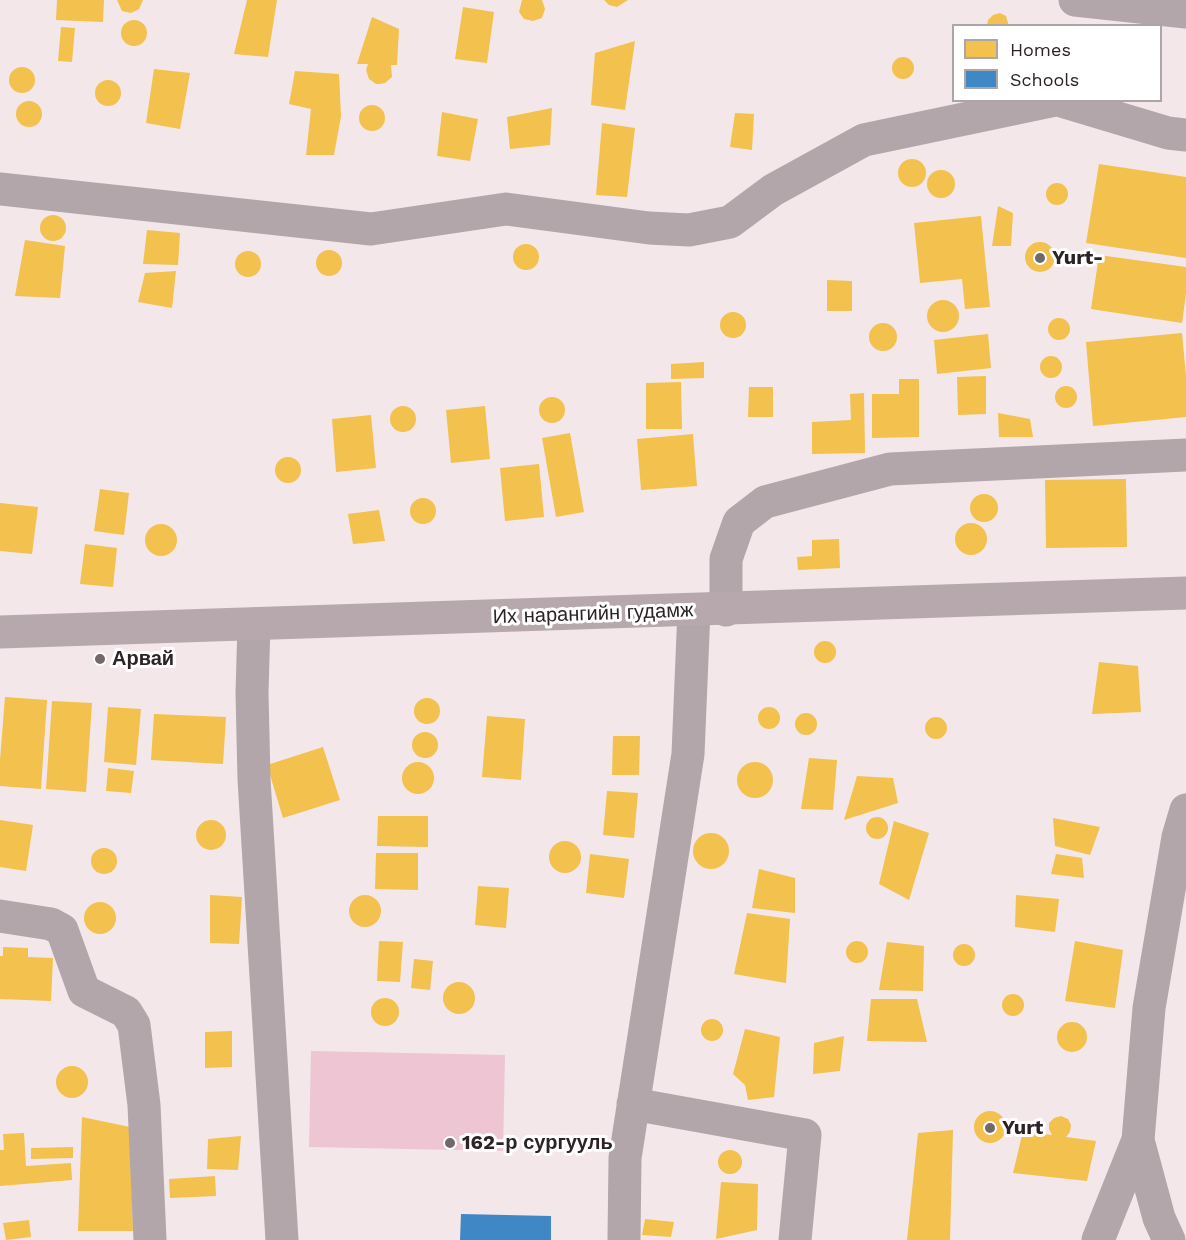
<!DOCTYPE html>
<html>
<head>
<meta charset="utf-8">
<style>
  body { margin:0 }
  #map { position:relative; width:1186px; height:1240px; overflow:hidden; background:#f3e7ea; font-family:"Work Sans",sans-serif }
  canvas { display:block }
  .legend { position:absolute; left:952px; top:24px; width:210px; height:78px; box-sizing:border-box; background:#fff; border:2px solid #aba7a8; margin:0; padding:8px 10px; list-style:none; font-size:18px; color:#2c2326 }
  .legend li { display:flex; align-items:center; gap:12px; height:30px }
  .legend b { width:30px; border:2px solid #aba7a8 }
</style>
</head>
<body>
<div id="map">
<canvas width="1186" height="1240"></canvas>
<ul class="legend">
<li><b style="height:16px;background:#f2c14e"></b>Homes</li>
<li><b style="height:16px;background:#3f88c5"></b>Schools</li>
</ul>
</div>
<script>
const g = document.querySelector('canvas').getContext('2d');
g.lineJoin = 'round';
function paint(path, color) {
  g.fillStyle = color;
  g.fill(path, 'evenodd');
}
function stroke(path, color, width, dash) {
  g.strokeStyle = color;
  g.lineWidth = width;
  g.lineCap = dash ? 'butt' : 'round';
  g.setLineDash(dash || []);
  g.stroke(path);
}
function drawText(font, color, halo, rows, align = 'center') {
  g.font = font + ' "Work Sans",sans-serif';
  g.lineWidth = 6;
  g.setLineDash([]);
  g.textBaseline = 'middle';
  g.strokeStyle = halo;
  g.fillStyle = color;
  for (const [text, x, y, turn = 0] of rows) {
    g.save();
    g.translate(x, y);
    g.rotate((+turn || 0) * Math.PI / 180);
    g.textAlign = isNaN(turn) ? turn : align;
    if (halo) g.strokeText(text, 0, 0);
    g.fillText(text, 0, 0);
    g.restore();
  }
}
paint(new Path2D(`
  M311,1051L505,1055L503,1151L309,1147Z`), '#eec6d3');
paint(new Path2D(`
  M57,0H104L103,22L56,20Z
  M117,0H143L139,9L131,13L122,11Z
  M247,0H277L268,57L234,54Z
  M522,0H542L545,9L542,18L533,21L524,19L519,12Z
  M604,0H628L617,7L609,5Z
  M463,7L494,12L487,63L455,59Z
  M1000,13L1006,16L1009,26H987L988,20L993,15Z
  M372,17L399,29L397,65H391L392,77L385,83L380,84H376L369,79L366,70L368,64H357Z
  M121 33a13 13 0 1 1 26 0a13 13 0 1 1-26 0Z
  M61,27L75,28L72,62L58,61Z
  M635,41L625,110L591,105L595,53Z
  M892 68a11 11 0 1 1 22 0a11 11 0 1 1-22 0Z
  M9 80a13 13 0 1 1 26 0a13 13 0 1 1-26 0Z
  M154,69L190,73L180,129L146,123Z
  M295,71L339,74L341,116L334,155H306L311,109L289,104Z
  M95 93a13 13 0 1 1 26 0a13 13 0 1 1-26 0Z
  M16 114a13 13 0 1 1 26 0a13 13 0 1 1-26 0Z
  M359 118a13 13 0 1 1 26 0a13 13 0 1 1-26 0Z
  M552,108L550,145L510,149L507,117Z
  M442,112L478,119L470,161L437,156Z
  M735,113L754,114L752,150L730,147Z
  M602,123L635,128L627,197L596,195Z
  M898 173a14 14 0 1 1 28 0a14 14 0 1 1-28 0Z
  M1099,164L1186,177V258L1086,243Z
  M927 184a14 14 0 1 1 28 0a14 14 0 1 1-28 0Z
  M1046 194a11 11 0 1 1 22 0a11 11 0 1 1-22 0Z
  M998,206L1013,213L1011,246H992Z
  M40 228a13 13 0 1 1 26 0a13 13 0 1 1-26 0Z
  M981,216L990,307L965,309L962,279L920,283L914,223Z
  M147,230L180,233L178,265L143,264Z
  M25,240L65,246L60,298L15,296Z
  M1025 257a15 15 0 1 1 30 0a15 15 0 1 1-30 0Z
  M513 257a13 13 0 1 1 26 0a13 13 0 1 1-26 0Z
  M316 263a13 13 0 1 1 26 0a13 13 0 1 1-26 0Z
  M235 264a13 13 0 1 1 26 0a13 13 0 1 1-26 0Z
  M1099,255L1186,267V294L1182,323L1091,309Z
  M176,271L172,308L138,302L145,273Z
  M827,280L852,281V311H827Z
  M927 316a16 16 0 1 1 32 0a16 16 0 1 1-32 0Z
  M720 325a13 13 0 1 1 26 0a13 13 0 1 1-26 0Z
  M1048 329a11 11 0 1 1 22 0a11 11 0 1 1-22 0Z
  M869 337a14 14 0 1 1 28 0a14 14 0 1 1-28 0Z
  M1182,333L1186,376V417L1093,426L1086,342Z
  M988,334L991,368L937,374L934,340Z
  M1040 367a11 11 0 1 1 22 0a11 11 0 1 1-22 0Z
  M704,362V378L671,379V364Z
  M986,376V414L958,415L957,377Z
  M899,379H919V437L872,438V394H899Z
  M681,382L682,429H646V383Z
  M1055 397a11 11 0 1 1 22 0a11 11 0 1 1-22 0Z
  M749,387H773V417H748Z
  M864,393L865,453L812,454V422L851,420L850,394Z
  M539 410a13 13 0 1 1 26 0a13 13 0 1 1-26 0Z
  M390 419a13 13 0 1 1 26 0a13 13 0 1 1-26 0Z
  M485,406L490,459L451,463L446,410Z
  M998,413L1030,419L1033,437H999Z
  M371,415L376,468L336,472L332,419Z
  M570,433L584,512L556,517L542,438Z
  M693,434L697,486L641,490L637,439Z
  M275 470a13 13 0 1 1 26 0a13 13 0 1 1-26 0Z
  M539,464L544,517L505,521L500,468Z
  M1126,479L1127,547L1046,548L1045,480Z
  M100,489L129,493L124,535L94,531Z
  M970 508a14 14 0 1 1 28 0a14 14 0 1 1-28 0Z
  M410 511a13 13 0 1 1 26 0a13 13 0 1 1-26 0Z
  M0,503L38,507L32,554L0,551Z
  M379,510L385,541L353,544L348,514Z
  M955 539a16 16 0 1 1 32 0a16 16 0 1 1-32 0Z
  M145 540a16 16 0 1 1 32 0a16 16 0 1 1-32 0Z
  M839,539L840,568L798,570L797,557L812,556V540Z
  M85,544L117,548L113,587L80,584Z
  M814 652a11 11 0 1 1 22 0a11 11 0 1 1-22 0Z
  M1099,662L1138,666L1141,712L1092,714Z
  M5,697L47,700L41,789L0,786V760Z
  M414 711a13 13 0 1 1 26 0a13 13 0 1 1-26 0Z
  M52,701L92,703L86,792L46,789Z
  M758 718a11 11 0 1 1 22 0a11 11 0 1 1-22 0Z
  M108,707L141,709L136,765L104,762Z
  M795 724a11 11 0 1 1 22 0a11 11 0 1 1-22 0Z
  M154,714L226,717L223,764L151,760Z
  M487,716L525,719L521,780L482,777Z
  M925 728a11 11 0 1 1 22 0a11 11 0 1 1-22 0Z
  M412 745a13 13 0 1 1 26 0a13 13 0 1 1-26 0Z
  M613,736H640L639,775H612Z
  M323,747L340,800L283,818L267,765Z
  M809,758L837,760L833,810L801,809Z
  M737 780a18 18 0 1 1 36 0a18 18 0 1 1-36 0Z
  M402 778a16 16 0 1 1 32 0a16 16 0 1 1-32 0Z
  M108,768L134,771L131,793L106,791Z
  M857,776L893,778L898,803L844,820Z
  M607,791L638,793L634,838L603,835Z
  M378,816H428V847L377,846Z
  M866 828a11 11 0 1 1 22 0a11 11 0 1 1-22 0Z
  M1053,818L1100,827L1090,855L1055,846Z
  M0,820L33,825L26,871L0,867Z
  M196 835a15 15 0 1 1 30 0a15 15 0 1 1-30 0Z
  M894,821L929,833L909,900L879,884Z
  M693 851a18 18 0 1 1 36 0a18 18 0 1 1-36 0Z
  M549 857a16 16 0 1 1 32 0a16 16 0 1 1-32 0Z
  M91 861a13 13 0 1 1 26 0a13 13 0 1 1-26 0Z
  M376,853H418V890L375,889Z
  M590,854L629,859L624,898L586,893Z
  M1056,854L1082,858L1084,878L1051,874Z
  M759,869L795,878V913L752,908Z
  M478,886L509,888L506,928L475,925Z
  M349 911a16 16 0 1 1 32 0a16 16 0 1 1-32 0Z
  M210,895L242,897L239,944L210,943Z
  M1016,895L1059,899L1055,932L1015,927Z
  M84 918a16 16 0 1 1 32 0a16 16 0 1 1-32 0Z
  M747,913L790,919L786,983L734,974Z
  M379,941L403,942L400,982L377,981Z
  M1075,941L1123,950L1115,1008L1065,1001Z
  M846 952a11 11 0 1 1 22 0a11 11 0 1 1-22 0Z
  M887,942L924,946L923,991L879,990Z
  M953 955a11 11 0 1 1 22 0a11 11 0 1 1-22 0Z
  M3,947L28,948V957L53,958L51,1001L0,999V956H3Z
  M414,959L433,961L430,990L411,988Z
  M443 998a16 16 0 1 1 32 0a16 16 0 1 1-32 0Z
  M1002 1005a11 11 0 1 1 22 0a11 11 0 1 1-22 0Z
  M371 1012a14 14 0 1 1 28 0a14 14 0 1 1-28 0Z
  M871,999H917L927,1042L867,1041Z
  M701 1030a11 11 0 1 1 22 0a11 11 0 1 1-22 0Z
  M1057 1037a15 15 0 1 1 30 0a15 15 0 1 1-30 0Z
  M745,1029L780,1037L774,1097L748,1100L745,1085L733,1074Z
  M232,1031V1067L205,1068V1032Z
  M844,1036L840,1071L813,1074L814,1043Z
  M56 1082a16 16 0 1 1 32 0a16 16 0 1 1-32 0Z
  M974 1127a16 16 0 1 1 32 0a16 16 0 1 1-32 0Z
  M1061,1116L1068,1119L1071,1125L1070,1132L1066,1137L1096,1141L1087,1181L1013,1173L1023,1131L1052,1135L1049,1129V1123L1054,1118Z
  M82,1117L130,1127L133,1231H78Z
  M953,1130L950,1240H907L918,1133Z
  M24,1133L26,1166L71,1163L72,1180L0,1186V1150H4L3,1134Z
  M241,1136L238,1170L207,1169L208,1139Z
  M73,1147V1158L31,1159V1148Z
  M718 1162a12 12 0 1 1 24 0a12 12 0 1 1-24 0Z
  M215,1176L216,1196L170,1198L169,1179Z
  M721,1182L758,1184L757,1230L716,1239Z
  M645,1219L674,1222L671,1237L642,1235Z
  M29,1220L31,1237L6,1240L3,1223Z`), '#f2c14e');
paint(new Path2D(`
  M461,1214L551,1216V1240H460Z`), '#3f88c5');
stroke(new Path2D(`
  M1075,0L1186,12
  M1058,100L1168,133L1186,135
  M0,189L371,229L506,209L649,228L689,230L730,222L773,190L864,140L1055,100
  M726,610V559L739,522L765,502L890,469L1186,455
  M254,624L252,693L254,779L282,1240
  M0,916L51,924L62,930L84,991L126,1012L134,1025L144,1105L150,1240
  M633,1104L805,1135L795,1240
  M624,1240L625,1158L688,754L694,610
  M1098,1240L1138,1140
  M1169,1240L1159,1218L1138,1140L1149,1008L1178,837L1186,810`), '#b2a6aa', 33);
stroke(new Path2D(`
  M0,632L1186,593`), '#b7a8ae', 33);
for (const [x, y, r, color] of [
  [1040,258,6,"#72686b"],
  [100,659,6,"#72686b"],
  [990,1128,6,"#72686b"],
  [450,1143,6,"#72686b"]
]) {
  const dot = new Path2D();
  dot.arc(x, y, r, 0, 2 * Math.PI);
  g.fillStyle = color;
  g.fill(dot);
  stroke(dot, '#fff', 2);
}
drawText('bold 20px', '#2c2326', '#fff', [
  ["Yurt-",1052,258],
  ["Арвай",112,659],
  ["Yurt",1002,1128],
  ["162-р сургууль",462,1143]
], 'left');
drawText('20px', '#2c2326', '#fff', [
  ["Их нарангийн гудамж",593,614,-2]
]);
</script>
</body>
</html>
